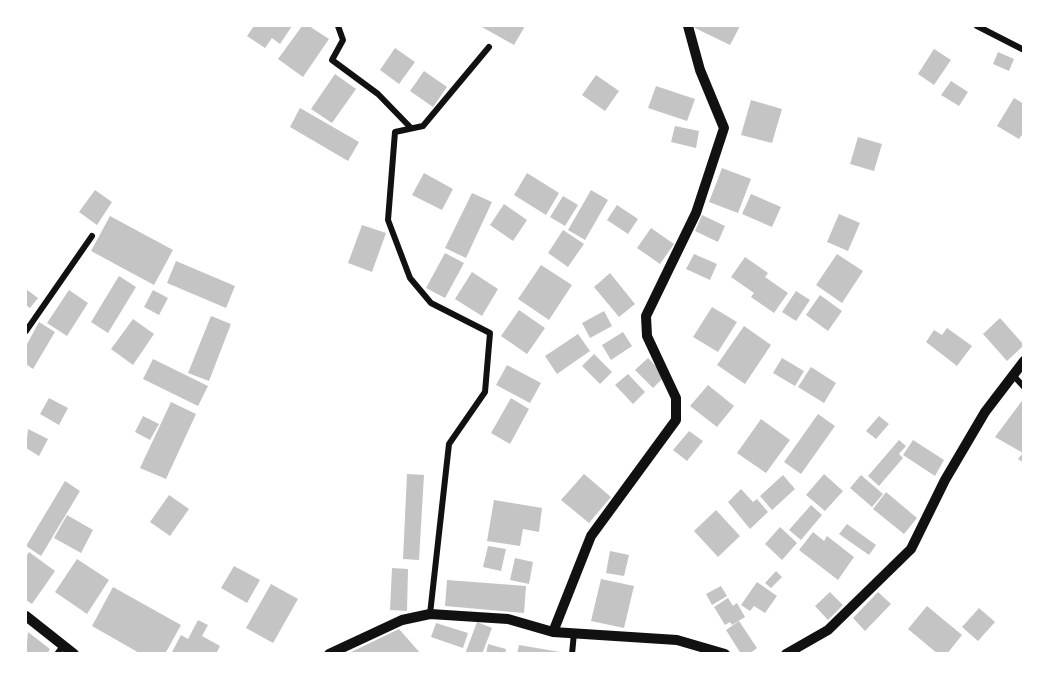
<!DOCTYPE html>
<html>
<head>
<meta charset="utf-8">
<style>
  body { margin:0 }
  #map { position:relative; width:1049px; height:679px; overflow:hidden; background:#fff; font-family:"PT Sans",sans-serif }
  canvas { display:block }
  .frame { position:absolute; inset:0; border:27px solid #fff; pointer-events:none }
</style>
</head>
<body>
<div id="map">
<canvas width="1049" height="679"></canvas>
<div class="frame"></div>
</div>
<script>
const g = document.querySelector('canvas').getContext('2d');
g.lineJoin = 'round';
function paint(path, color) {
  g.fillStyle = color;
  g.fill(path, 'evenodd');
}
function stroke(path, color, width, dash) {
  g.strokeStyle = color;
  g.lineWidth = width;
  g.lineCap = dash ? 'butt' : 'round';
  g.setLineDash(dash || []);
  g.stroke(path);
}
paint(new Path2D(`
  M254,26H292L280,44L272,38L265,48L247,36Z
  M302,26H309L329,39L303,77L278,59Z
  M480,26H525L514,45Z
  M691,26H740L730,45Z
  M395,48L415,62L399,84L380,70Z
  M934,49L951,60L934,85L918,74Z
  M998,52L1014,59L1009,71L993,64Z
  M424,71L447,87L433,107L410,91Z
  M335,74L356,89L332,123L311,109Z
  M596,75L619,91L605,111L582,95Z
  M951,81L968,92L959,106L941,95Z
  M656,86L695,99L687,121L648,108Z
  M1014,98L1024,104V132L1019,139L997,126Z
  M751,100L782,109L772,143L741,135Z
  M300,108L359,142L348,161L290,127Z
  M675,126L699,131L696,148L671,142Z
  M858,137L882,144L874,171L850,164Z
  M722,168L751,179L738,213L709,202Z
  M424,173L453,189L442,210L412,195Z
  M527,173L559,193L546,215L514,195Z
  M95,190L112,202L97,225L79,212Z
  M591,190L608,200L585,240L568,230Z
  M472,193L492,202L466,258L445,248Z
  M751,194L781,207L772,227L742,214Z
  M563,196L578,205L565,226L550,217Z
  M504,204L527,220L513,241L490,225Z
  M617,205L638,219L628,234L607,220Z
  M839,214L860,223L848,251L827,242Z
  M702,215L725,226L718,242L695,231Z
  M110,216L173,250L154,285L91,251Z
  M362,225L386,233L372,272L348,263Z
  M651,228L674,244L660,264L637,248Z
  M563,230L584,244L568,267L548,253Z
  M445,253L464,263L445,298L426,288Z
  M694,254L717,264L710,280L686,269Z
  M837,254L863,271L842,303L816,285Z
  M745,257L768,273L765,277L788,293L774,313L751,297L754,293L731,277Z
  M176,261L235,286L226,308L167,283Z
  M541,265L572,285L549,320L518,299Z
  M472,272L498,289L482,316L455,299Z
  M610,273L635,304L619,317L594,287Z
  M119,276L136,287L108,333L91,322Z
  M26,289L38,298L30,308L26,305Z
  M69,290L88,303L67,336L47,323Z
  M153,290L168,298L159,315L144,307Z
  M796,291L810,300L796,321L782,312Z
  M820,295L842,311L828,331L806,315Z
  M712,307L737,322L718,352L693,337Z
  M519,310L545,328L527,354L501,336Z
  M604,311L612,326L590,338L582,323Z
  M211,316L231,324L209,381L188,373Z
  M1000,318L1024,345L1007,361L983,334Z
  M133,319L154,334L133,365L111,349Z
  M39,322L55,332L33,369L26,364V346Z
  M744,326L771,345L745,384L717,365Z
  M947,328L972,346L957,366L926,342L934,330L942,335Z
  M623,332L632,346L611,360L602,345Z
  M578,334L590,351L557,374L545,356Z
  M594,354L612,372L600,384L582,366Z
  M648,358L665,376L653,388L635,370Z
  M782,358L804,371L795,386L773,373Z
  M153,359L208,386L198,406L143,379Z
  M507,365L541,383L530,403L496,385Z
  M811,367L836,383L824,403L798,387Z
  M628,374L645,392L633,404L615,385Z
  M708,385L734,406L717,427L690,406Z
  M49,398L68,408L59,425L40,414Z
  M511,398L529,409L510,444L491,433Z
  M1024,398V463L1018,459L1023,453L995,437Z
  M171,402L196,414L166,479L140,468Z
  M818,414L835,426L801,474L784,462Z
  M143,416L159,424L150,440L135,432Z
  M879,416L889,424L876,439L866,431Z
  M761,419L790,440L766,473L737,453Z
  M28,429L48,439L39,456L26,448Z
  M689,431L703,441L687,461L673,450Z
  M899,440L906,446L899,454L903,458L879,486L868,476Z
  M913,440L944,460L935,476L903,455Z
  M407,474L424,475L419,560L403,559Z
  M584,474L611,497L589,523L561,500Z
  M824,474L843,491L825,511L806,495Z
  M783,475L795,489L772,510L760,496Z
  M861,475L883,494L872,507L850,488Z
  M65,481L80,491L41,556L26,546Z
  M741,489L753,502L757,499L768,512L750,529L728,502Z
  M886,492L917,518L904,534L873,509Z
  M169,495L189,509L170,536L150,522Z
  M494,500L542,508L539,532L523,529L520,546L487,541Z
  M811,505L822,515L801,540L789,530Z
  M716,510L740,536L718,557L694,531Z
  M67,515L93,530L81,553L54,538Z
  M847,524L876,545L869,555L839,534Z
  M780,527L797,543L782,560L765,544Z
  M813,532L824,541L827,536L854,557L838,580L799,550Z
  M488,546L506,549L501,571L483,567Z
  M610,551L629,555L624,576L606,573Z
  M29,552L55,571L32,604L26,600V557Z
  M515,558L533,562L529,584L510,580Z
  M77,559L109,580L87,614L55,592Z
  M234,566L260,580L247,603L221,588Z
  M392,568L408,569L407,611L390,610Z
  M776,571L782,577L771,588L765,583Z
  M601,579L634,586L624,628L591,621Z
  M447,580L526,586L524,613L445,606Z
  M757,582L777,596L765,613L754,606L750,611L741,605Z
  M271,584L298,599L273,643L246,628Z
  M721,586L727,596L712,605L706,594Z
  M113,587L181,625L165,654H141L92,626Z
  M830,592L843,605L828,620L815,606Z
  M878,592L891,604L865,631L853,618Z
  M728,598L733,606L737,603L745,617L732,625L730,622L725,625L714,607Z
  M927,606L962,635L947,654H938L908,629Z
  M979,608L995,622L978,641L962,627Z
  M198,620L208,625L202,636L220,646L216,654H171L181,635L188,639Z
  M739,621L757,648L749,654H741L726,630Z
  M477,622L492,628L482,654H465Z
  M436,623L468,633L463,648L431,637Z
  M399,629L421,654H347Z
  M28,632L50,649L47,654H26Z
  M488,644L506,649L505,654H486Z
  M519,645L560,652V654H517Z`), '#c4c4c4');
stroke(new Path2D(`
  M338,26L343,40L332,60L378,94L411,128
  M977,26L1024,50
  M26,331L92,236
  M1012,374L1024,387
  M430,614L449,444L485,392L490,333L431,303L410,278L388,220L395,132L423,126L489,47
  M57,654L63,646
  M572,654L574,633`), '#111', 6);
stroke(new Path2D(`
  M26,616L74,654
  M553,632L591,536L676,420V398L647,336L646,316L696,213L724,128L700,70L688,26
  M329,654L402,620L430,614L508,619L553,632L677,640L725,654
  M786,654L828,630L911,549L945,480L985,412L1024,361`), '#111', 10);
</script>
</body>
</html>
